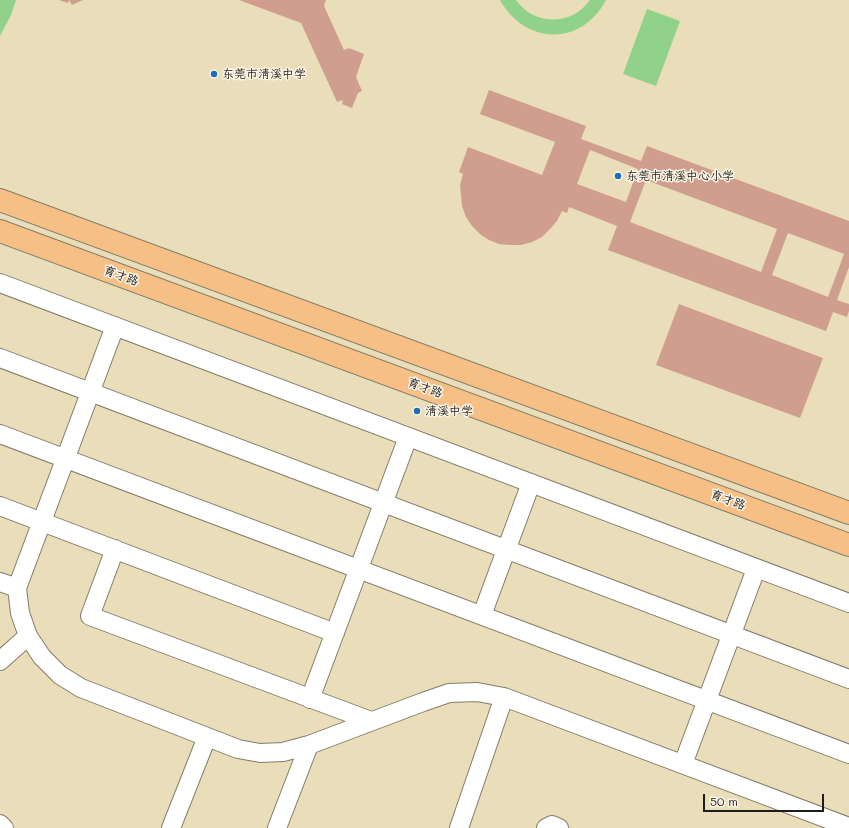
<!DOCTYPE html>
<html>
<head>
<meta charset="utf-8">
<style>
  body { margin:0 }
  #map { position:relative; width:849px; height:828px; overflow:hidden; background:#e9deb9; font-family:Mali,sans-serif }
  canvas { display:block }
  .scale { position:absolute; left:703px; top:794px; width:121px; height:18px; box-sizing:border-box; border:2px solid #1c1c1c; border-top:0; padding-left:5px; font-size:12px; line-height:14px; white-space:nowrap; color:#1c1c1c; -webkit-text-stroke:3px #fcf5e5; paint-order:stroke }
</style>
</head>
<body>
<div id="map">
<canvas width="849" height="828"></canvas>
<div class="scale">50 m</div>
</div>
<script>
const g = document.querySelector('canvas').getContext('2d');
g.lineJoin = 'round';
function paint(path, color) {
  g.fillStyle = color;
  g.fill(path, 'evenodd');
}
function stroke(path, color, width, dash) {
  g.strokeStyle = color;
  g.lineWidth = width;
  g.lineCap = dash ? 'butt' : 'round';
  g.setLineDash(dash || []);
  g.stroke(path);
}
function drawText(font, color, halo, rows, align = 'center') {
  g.font = font + ' Mali,"LXGW WenKai TC",sans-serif';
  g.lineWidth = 3;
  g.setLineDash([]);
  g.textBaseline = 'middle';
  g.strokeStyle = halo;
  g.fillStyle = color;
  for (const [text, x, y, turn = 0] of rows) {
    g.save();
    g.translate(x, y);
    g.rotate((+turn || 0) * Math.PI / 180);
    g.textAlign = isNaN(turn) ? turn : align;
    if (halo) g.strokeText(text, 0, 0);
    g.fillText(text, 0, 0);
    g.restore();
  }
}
paint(new Path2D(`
  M0,0H16L11,15L0,36Z
  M500,0H516C534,26 572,26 590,0H606C581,47 525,45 500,0Z
  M647,9L680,21L656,86L623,74Z`), '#90d28a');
paint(new Path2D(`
  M59,0H69L68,3Z
  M69,0H83L72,5Z
  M239,0H326L324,6L344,50L349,48L364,54L356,77L362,91L358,93L352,108L342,104L343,100L337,102L301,23Z
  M489,90L586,126L581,139L641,161L647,146L849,221V267L837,300L849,304V311L847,317L833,312L826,331L608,250L617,226L569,207L567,213L562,211L557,221L550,229L542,237L532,242L521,245H510L499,244L489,240L480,234L472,226L466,217L462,206L460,185L463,174L459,172L468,147L542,175L555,142L480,114ZM590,150L638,169L626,202L577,184ZM646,180L777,229L761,272L630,222ZM788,233L844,254L828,297L772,275Z
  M679,304L823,358L800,418L656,365Z`), '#d09e8f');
const minor = new Path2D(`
  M0,283L849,603
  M115,326L17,588L20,613L28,636L42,657L60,675L81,688L238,749L260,753L283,752L309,745L423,702L449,693L477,692L504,697L849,827
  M0,358L849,679
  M0,434L849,754
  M0,506L335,633
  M115,549L90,616L371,721
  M0,582L17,588
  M482,615L531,483
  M0,661L28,636
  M310,699L408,437
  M683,764L756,569
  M0,824L4,828
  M171,828L207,737
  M277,828L309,745
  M459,828L504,697
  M546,828L552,825L559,828`);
const major = new Path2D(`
  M0,200L849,513
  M0,231L849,545`);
stroke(minor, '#827d6a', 20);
stroke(major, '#827d6a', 24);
stroke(minor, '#fff', 18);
stroke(major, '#f5bf86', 22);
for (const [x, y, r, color] of [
  [214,74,4,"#1f6fb2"],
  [618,176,4,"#1f6fb2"],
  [417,411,4,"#1f6fb2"]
]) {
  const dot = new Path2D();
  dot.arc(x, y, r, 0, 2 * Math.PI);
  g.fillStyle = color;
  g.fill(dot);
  stroke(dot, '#fcf5e5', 1.5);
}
drawText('12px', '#1c1c1c', '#fcf5e5', [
  ["东莞市清溪中学",222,74],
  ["东莞市清溪中心小学",626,176],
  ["清溪中学",425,411]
], 'left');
drawText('12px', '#1c1c1c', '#fcf5e5', [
  ["育才路",121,276,20],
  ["育才路",425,388,20],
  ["育才路",728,500,20]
]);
</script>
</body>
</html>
